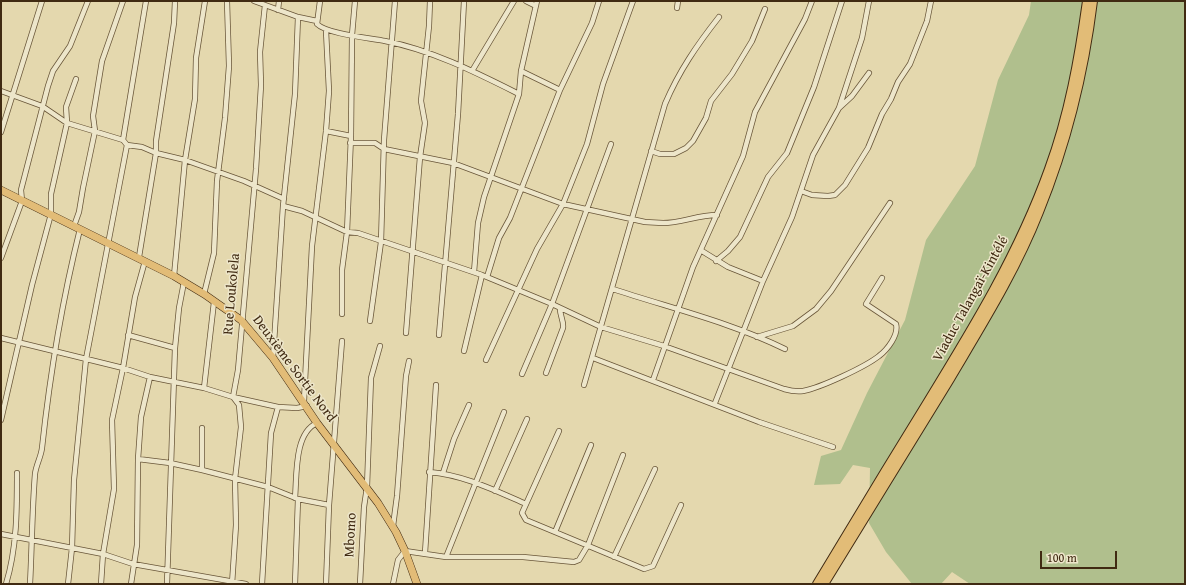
<!DOCTYPE html>
<html>
<head>
<meta charset="utf-8">
<style>
  body { margin:0 }
  #map { position:relative; width:1186px; height:585px; overflow:hidden; background:#e4d8ae; font-family:"Gentium Book Plus",serif }
  canvas { display:block }
  .frame { position:absolute; inset:0; border:2px solid #402a12; pointer-events:none }
  .scale { position:absolute; left:1040px; top:551px; width:77px; height:18px; box-sizing:border-box; border:2px solid #402a12; border-top:0; padding-left:5px; font-size:12px; line-height:14px; white-space:nowrap; color:#402a12; -webkit-text-stroke:3px #ede6ca; paint-order:stroke }
</style>
</head>
<body>
<div id="map">
<canvas width="1186" height="585"></canvas>
<div class="frame"></div>
<div class="scale">100 m</div>
</div>
<script>
const g = document.querySelector('canvas').getContext('2d');
g.lineJoin = 'round';
function paint(path, color) {
  g.fillStyle = color;
  g.fill(path, 'evenodd');
}
function stroke(path, color, width, dash) {
  g.strokeStyle = color;
  g.lineWidth = width;
  g.lineCap = dash ? 'butt' : 'round';
  g.setLineDash(dash || []);
  g.stroke(path);
}
function drawText(font, color, halo, rows, align = 'center') {
  g.font = font + ' "Gentium Book Plus",serif';
  g.lineWidth = 3;
  g.setLineDash([]);
  g.textBaseline = 'middle';
  g.strokeStyle = halo;
  g.fillStyle = color;
  for (const [text, x, y, turn = 0] of rows) {
    g.save();
    g.translate(x, y);
    g.rotate((+turn || 0) * Math.PI / 180);
    g.textAlign = isNaN(turn) ? turn : align;
    if (halo) g.strokeText(text, 0, 0);
    g.fillText(text, 0, 0);
    g.restore();
  }
}
paint(new Path2D(`
  M1031,1H1185V584H970L952,572L941,584H912L886,552L869,523L870,468L853,465L840,484L814,485L821,456L841,450L867,393L905,320L926,240L975,166L998,80L1029,15Z`), '#b0bf8d');
const street = new Path2D(`
  M254,1L298,17L317,21
  M320,1L317,24C327,34 370,38 385,41C432,50 477,73 519,94
  M526,1L536,6
  M677,8L678,1
  M278,10L279,1
  M472,71L514,1
  M521,71L560,90
  M1,91L42,106L67,123L123,140L127,145L142,147L156,153L185,160L244,181L284,199
  M839,108L852,96L869,73
  M326,131L351,136
  M1,132L42,1
  M123,140L146,1
  M350,143H375L384,149L453,163L563,204L645,222L663,223C681,223 698,215 717,215
  M651,151L660,154H674L686,148L693,141L706,118L711,101L732,74L752,41L765,9
  M801,191L812,195L828,196L835,195L845,185L868,148L882,114L891,99L898,82L910,64L927,21L931,1
  M283,206L302,211L347,232L358,233L482,275L552,304L601,327L664,346L784,389C791,391 797,392 803,391C820,388 865,367 879,356C887,350 899,335 896,324L866,304L882,278
  M74,226L79,212L83,188L95,131L93,116L102,61L123,1
  M702,251L728,267L763,281
  M139,257L156,153V141L174,23L175,1
  M1,258L22,201L21,190L48,86L53,71L70,46L88,1
  M716,261L728,251L740,237L768,177L787,153L814,87L842,1
  M474,272L478,223L484,197L519,94L521,71L537,1
  M174,276L185,160L195,99L196,58L205,1
  M487,277L499,238L510,218L560,90L592,23L599,1
  M613,289C670,308 730,322 785,349
  M204,294L214,253L217,181L225,118L229,66L227,1
  M342,314V270L347,232L351,136L352,35L355,1
  M370,321L381,242L384,140L395,1
  M406,333L420,157L425,123L421,101L429,26L430,1
  M128,335L175,348
  M439,335L458,114L464,1
  M757,337L793,326L816,309L831,291L890,203
  M1,338L123,368L150,377L204,388L233,397L278,407L297,408L307,406
  M464,351L482,275
  M273,358L283,206L295,94L298,17
  M593,358L759,422L833,447
  M486,360L537,249L563,204L587,144L603,84L633,1
  M546,373L563,328C564,321 560,316 560,309
  M522,374L552,304L611,144
  M653,380L693,267L743,156L755,112L805,19L812,1
  M584,385L665,104C679,71 697,45 719,17
  M204,388L214,302
  M304,401L312,246L326,131L329,91L326,31
  M715,403L763,281L792,217L813,155L839,108L862,38L869,1
  M1,420L32,285L51,214V194L67,123L66,107L76,79
  M202,428V470
  M559,431L522,513L526,520L644,569L653,566L681,505
  M138,459L170,463L202,470L268,487L298,499L329,505
  M429,472C464,475 494,490 526,504
  M443,473L454,439L469,405
  M495,491L527,419
  M295,498C297,475 294,433 317,423
  M393,526L397,496L406,376L409,361
  M555,532L591,445
  M1,534L103,554L133,564L246,584
  M425,553L436,385
  M446,557H523L574,562L579,560L588,545L623,455
  M614,557L655,469
  M6,584C17,548 17,510 17,473
  M30,584C32,547 32,511 35,474C36,465 41,457 42,448C50,374 62,301 80,229
  M68,584L72,548L74,480L86,359L127,145
  M101,584L103,554L114,489L112,420L123,368L135,297L145,261
  M131,584L137,545L138,459L141,417L150,377
  M167,584L175,348L179,308L184,282
  M232,584L236,525L235,479L241,427L239,405L233,397L238,370L256,169L261,85L260,52L265,5
  M262,584L271,433L278,407
  M295,584L298,499
  M326,584L329,505L342,341
  M360,584L364,507L367,487L371,378L380,346
  M393,584L398,560L405,551L446,557L504,412`);
const primary = new Path2D(`
  M1,190L174,276L204,294L241,320L273,358L317,423L378,503L396,532L405,551L417,584`);
const highway = new Path2D(`
  M817,584C853,524 890,463 927,403C973,328 1019,253 1049,169C1069,115 1079,58 1087,1
  M824,584C865,517 906,451 947,384C980,328 1015,273 1039,212C1067,143 1084,74 1093,1`);
stroke(street, '#695639', 6);
stroke(primary, '#402a12', 8);
stroke(highway, '#402a12', 10);
stroke(street, '#ede6ca', 4.5);
stroke(primary, '#e2bc77', 7);
stroke(highway, '#e2bc77', 8);
drawText('14px', '#402a12', '#ede6ca', [
  ["Rue Loukolela",232,294,-85],
  ["Viaduc Talangaï-Kintélé",971,299,-61],
  ["Deuxième Sortie Nord",294,369,53],
  ["Mbomo",351,535,-87]
]);
</script>
</body>
</html>
